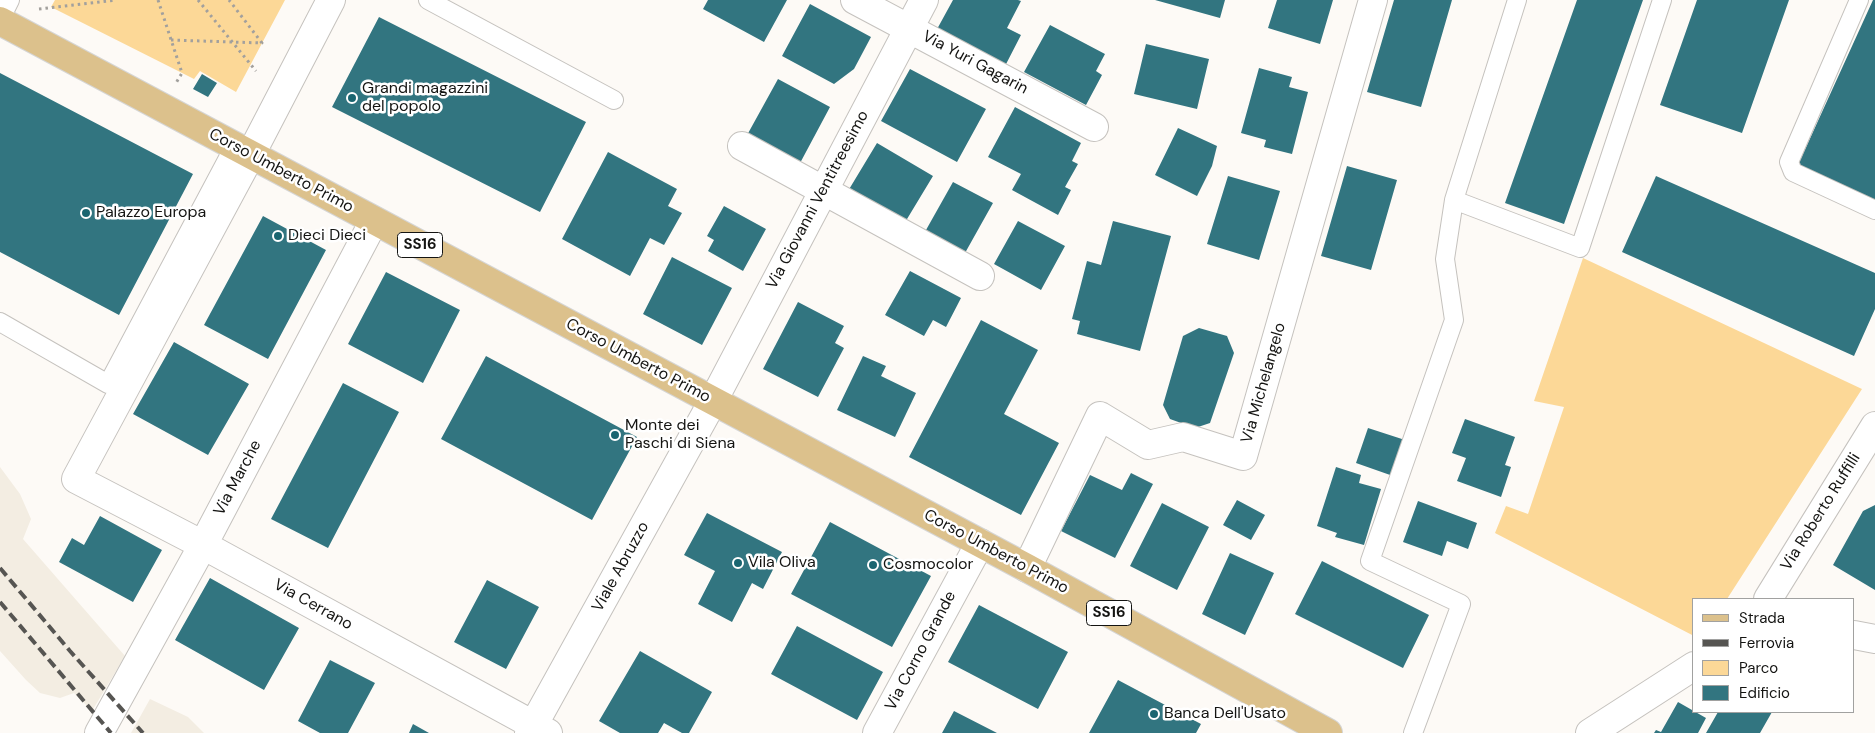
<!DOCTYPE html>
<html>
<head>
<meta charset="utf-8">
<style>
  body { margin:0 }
  #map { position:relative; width:1875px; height:733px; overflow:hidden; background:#fdfaf6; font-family:"DM Sans",sans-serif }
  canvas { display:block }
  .legend { position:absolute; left:1692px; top:598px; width:162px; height:115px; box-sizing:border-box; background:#fff; border:1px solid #a1a1a0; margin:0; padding:6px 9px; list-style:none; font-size:15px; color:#141412 }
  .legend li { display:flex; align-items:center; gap:10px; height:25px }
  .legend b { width:25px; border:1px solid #a1a1a0 }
</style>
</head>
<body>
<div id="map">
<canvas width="1875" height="733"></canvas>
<ul class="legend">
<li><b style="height:6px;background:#dcc18c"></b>Strada</li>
<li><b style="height:6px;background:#565552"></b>Ferrovia</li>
<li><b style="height:14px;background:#fcd897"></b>Parco</li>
<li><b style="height:14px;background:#327580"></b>Edificio</li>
</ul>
</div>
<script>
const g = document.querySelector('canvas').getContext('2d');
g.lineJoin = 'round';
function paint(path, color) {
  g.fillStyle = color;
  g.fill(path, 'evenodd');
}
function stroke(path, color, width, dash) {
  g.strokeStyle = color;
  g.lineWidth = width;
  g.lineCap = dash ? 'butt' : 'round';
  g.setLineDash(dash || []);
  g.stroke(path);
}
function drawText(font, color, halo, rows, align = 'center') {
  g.font = font + ' "DM Sans",sans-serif';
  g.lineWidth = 5;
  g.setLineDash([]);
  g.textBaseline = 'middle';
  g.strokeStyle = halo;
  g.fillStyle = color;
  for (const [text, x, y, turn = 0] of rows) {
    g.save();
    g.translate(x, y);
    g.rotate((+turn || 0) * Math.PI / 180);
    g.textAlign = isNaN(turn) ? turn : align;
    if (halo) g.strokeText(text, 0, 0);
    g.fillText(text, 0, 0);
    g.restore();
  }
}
paint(new Path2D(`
  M0,467L20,494L31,519L23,539L125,656L92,711L74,693L60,698L40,693L26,680L0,651Z
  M150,699L188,717L204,733H131Z`), '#f3ede2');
paint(new Path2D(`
  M55,0H285L236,92L200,71L194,79L51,7Z
  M1583,258L1862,389L1727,599H1694V636L1495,533L1506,506L1528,514L1564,407L1534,401Z`), '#fcd897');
paint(new Path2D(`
  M708,0H787L764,42L703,9Z
  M953,0H1018L1021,1L1007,28L1021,35L1004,68L936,31Z
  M1155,0H1225L1220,18Z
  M1277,0H1333L1320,44L1268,28Z
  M1394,0H1452L1421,107L1367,92Z
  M1577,0H1643L1564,224L1505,203Z
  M1697,0H1789L1742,133L1660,105Z
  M1873,0H1875V203L1797,167Z
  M810,4L871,37L854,69L834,84L782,56Z
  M379,17L586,122L540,212L332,107Z
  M1050,25L1105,54L1096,71L1102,75L1086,105L1024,72Z
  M1146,44L1209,59L1197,109L1134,94Z
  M1259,68L1292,77L1289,87L1308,92L1292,154L1264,147L1266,140L1241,133Z
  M910,69L986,109L957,162L881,121Z
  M0,73L193,174L119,315L0,252Z
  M202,74L217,83L208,97L193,89Z
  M778,79L830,107L799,165L746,137Z
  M1015,107L1081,143L1072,161L1078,164L1065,187L1071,190L1058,215L1012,190L1021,174L988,157Z
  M1178,128L1217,146L1212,166L1197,196L1155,175Z
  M877,143L933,176L904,224L848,191Z
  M608,152L677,189L668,206L682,213L664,245L650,238L630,276L562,239Z
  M1347,166L1397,180L1371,270L1321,256Z
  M1228,176L1280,191L1259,260L1207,244Z
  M1656,176L1875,273V309L1854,356L1622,252Z
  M953,182L993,203L965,253L926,230Z
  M724,206L766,229L743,271L708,251L714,240L707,236Z
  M263,216L326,250L268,359L204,325Z
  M1018,221L1065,246L1041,290L994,264Z
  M1113,221L1171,236L1140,351L1077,334L1080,321L1072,319L1087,261L1101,265Z
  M672,257L732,288L702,345L643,314Z
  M910,271L961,298L946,327L933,320L924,336L885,315Z
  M386,272L460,310L423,383L348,344Z
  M798,302L844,326L835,343L844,348L818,397L763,369Z
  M981,320L1038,350L1004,414L1059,443L1021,515L909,457Z
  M1199,328L1227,336L1234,353L1210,423L1195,428L1170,419L1163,405L1183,336Z
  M174,342L249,384L208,455L133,414Z
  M486,356L637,437L592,520L441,439Z
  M863,356L886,366L881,376L916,393L895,437L837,410Z
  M343,383L399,412L328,548L271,519Z
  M1465,419L1515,437L1505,465L1511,467L1501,497L1457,481L1466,458L1452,453Z
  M1368,428L1405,440L1393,476L1356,463Z
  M1336,467L1361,475L1359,483L1381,489L1364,545L1335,537L1337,533L1317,526Z
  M1131,473L1153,484L1115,558L1061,531L1090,475L1122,490Z
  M1237,500L1265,515L1251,540L1223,525Z
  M1418,501L1477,523L1468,549L1447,541L1442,556L1403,542Z
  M1162,503L1209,527L1177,590L1130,566Z
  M1875,505V590L1833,565L1863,511Z
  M707,513L782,552L763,589L752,583L732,622L698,604L715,571L684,555Z
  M100,516L162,550L133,602L59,562L72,538L84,545Z
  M830,522L931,576L892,647L791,594Z
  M1230,553L1274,573L1245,635L1202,614Z
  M1322,561L1429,615L1403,668L1295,614Z
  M210,578L299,628L264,690L175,640Z
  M487,580L539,607L506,669L454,642Z
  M979,605L1068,652L1038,709L948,662Z
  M797,626L883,672L857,720L771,674Z
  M640,651L712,692L689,733H682L664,723L658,733H620L599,721Z
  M330,660L375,683L348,733H320L298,721Z
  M1118,680L1201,724L1196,733H1089Z
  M1678,702L1706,718L1698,733H1654L1656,730L1661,732Z
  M954,711L997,733H942Z
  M1718,712H1772L1760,733H1706Z
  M413,724L429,733H409Z`), '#327580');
const service = new Path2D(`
  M428,0L614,100
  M1859,0L1789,162L1793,172L1875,210
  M0,20L10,0
  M1454,200L1580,248L1662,0
  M0,322L108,384L235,145
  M1413,733L1461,604L1370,561L1454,320L1445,259L1454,200L1517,0`);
const minor = new Path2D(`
  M331,0L251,154L76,479L203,545L548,733
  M855,0L1094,127
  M742,146L980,276
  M1027,568L1100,416L1148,445L1183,437L1243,456L1373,0
  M1854,635L1875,639
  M99,733L203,545L374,221
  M529,733L713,401L924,0
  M877,733L980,543`);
const tertiary = new Path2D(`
  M1768,599L1875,426
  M1590,733L1694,666`);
const primary = new Path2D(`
  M0,21L1027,568L1328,733`);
stroke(service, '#c5c2be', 20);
stroke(minor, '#c5c2be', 30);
stroke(tertiary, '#c5c2be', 30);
stroke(primary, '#d5d5d4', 30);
stroke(new Path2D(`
  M158,0L182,73L176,83
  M198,0L256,71
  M39,9L116,0
  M171,40L262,43L229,0`), '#a2a09d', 3, [2.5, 4]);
stroke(service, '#fff', 18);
stroke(minor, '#fff', 28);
stroke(tertiary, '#fff', 28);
stroke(primary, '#dcc18c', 28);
stroke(new Path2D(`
  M0,568L70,651L143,733
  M0,602L111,733`), '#565552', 4, [10, 5]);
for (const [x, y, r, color] of [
  [352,98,5,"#1a6570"],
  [86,213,5,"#1a6570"],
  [278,236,5,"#1a6570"],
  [615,435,5,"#1a6570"],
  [738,563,5,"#1a6570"],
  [873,565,5,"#1a6570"],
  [1154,714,5,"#1a6570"]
]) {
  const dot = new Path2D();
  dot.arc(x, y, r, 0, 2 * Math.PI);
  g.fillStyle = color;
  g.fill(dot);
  stroke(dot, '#fff', 2);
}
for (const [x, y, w] of [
  [420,245,45],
  [1109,613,45]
]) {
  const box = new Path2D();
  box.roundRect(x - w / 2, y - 12.5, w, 25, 4);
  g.fillStyle = '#fff';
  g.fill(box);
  stroke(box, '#141412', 1);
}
drawText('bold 15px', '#141412', null, [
  ["SS16",420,245],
  ["SS16",1109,613]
]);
drawText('16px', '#141412', '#fff', [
  ["Via Yuri Gagarin",975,63,28],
  ["Corso Umberto Primo",281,171,28],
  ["Via Giovanni Ventitreesimo",818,200,-62],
  ["Corso Umberto Primo",638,361,28],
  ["Via Michelangelo",1264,383,-74],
  ["Via Marche",238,478,-62],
  ["Via Roberto Ruffilli",1821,512,-58],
  ["Corso Umberto Primo",996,552,28],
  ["Viale Abruzzo",621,567,-61],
  ["Via Cerrano",313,605,29],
  ["Via Corno Grande",921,651,-62]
]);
drawText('16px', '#141412', '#fff', [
  ["Grandi magazzini",362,89],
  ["del popolo",362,107],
  ["Palazzo Europa",96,213],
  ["Dieci Dieci",288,236],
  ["Monte dei",625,426],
  ["Paschi di Siena",625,444],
  ["Vila Oliva",748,563],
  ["Cosmocolor",883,565],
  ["Banca Dell'Usato",1164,714]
], 'left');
</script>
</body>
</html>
